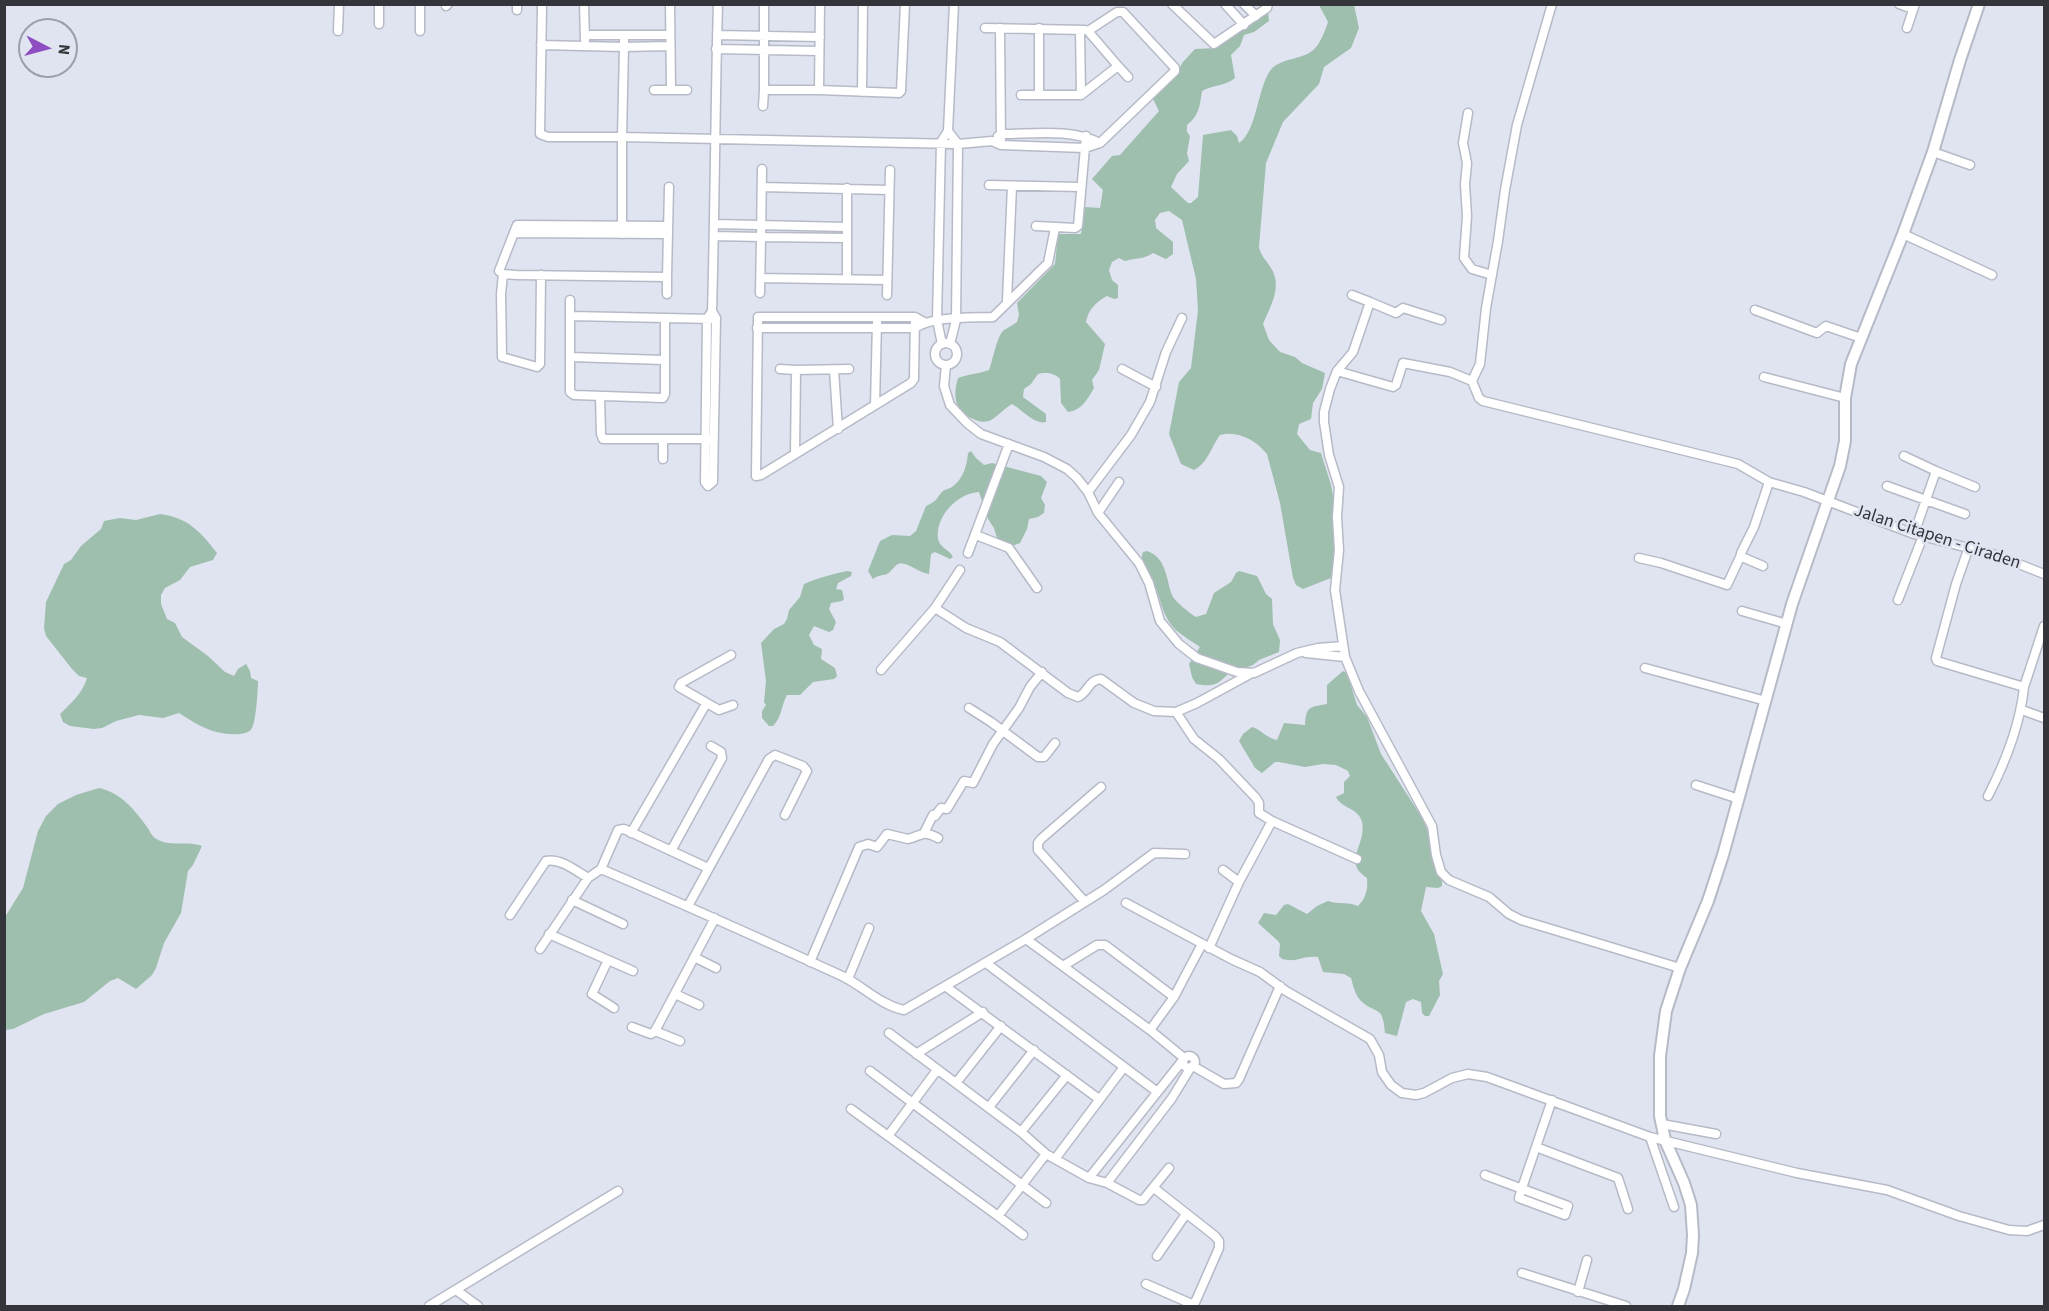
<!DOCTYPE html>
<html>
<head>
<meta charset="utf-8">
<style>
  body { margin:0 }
  #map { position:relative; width:2049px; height:1311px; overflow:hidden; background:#e0e4f0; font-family:"Source Sans 3",sans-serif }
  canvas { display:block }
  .frame { position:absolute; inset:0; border:6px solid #33353a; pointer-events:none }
  .north { position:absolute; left:18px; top:18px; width:60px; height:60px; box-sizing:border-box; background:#e0e4f0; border:2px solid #9b9ea7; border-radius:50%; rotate:96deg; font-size:16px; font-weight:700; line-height:24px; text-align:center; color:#33353a }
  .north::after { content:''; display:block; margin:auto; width:21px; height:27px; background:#8f4dc2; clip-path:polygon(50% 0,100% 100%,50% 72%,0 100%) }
</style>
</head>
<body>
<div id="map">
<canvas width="2049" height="1311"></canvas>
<div class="frame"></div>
<div class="north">N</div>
</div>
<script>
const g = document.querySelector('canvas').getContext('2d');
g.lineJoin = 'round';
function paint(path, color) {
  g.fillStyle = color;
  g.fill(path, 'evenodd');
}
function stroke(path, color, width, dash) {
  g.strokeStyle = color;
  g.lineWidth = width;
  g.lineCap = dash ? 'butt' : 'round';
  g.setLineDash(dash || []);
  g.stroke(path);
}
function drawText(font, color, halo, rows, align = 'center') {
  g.font = font + ' "Source Sans 3",sans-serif';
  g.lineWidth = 5;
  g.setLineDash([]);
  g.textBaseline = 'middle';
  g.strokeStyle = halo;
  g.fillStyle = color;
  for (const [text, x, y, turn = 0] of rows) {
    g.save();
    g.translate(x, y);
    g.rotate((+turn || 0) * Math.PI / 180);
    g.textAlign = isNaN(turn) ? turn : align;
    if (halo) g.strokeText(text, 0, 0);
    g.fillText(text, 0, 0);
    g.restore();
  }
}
paint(new Path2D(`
  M1319,5H1354L1359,28L1351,48L1324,67L1319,84L1283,122L1266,163L1259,247C1261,256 1266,260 1271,268C1283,287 1270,307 1263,324L1269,340L1280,352L1295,357L1302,363L1325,373L1322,389L1313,403L1311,419L1299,424L1297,434L1310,450L1321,453C1324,464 1328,474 1331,485C1337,511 1336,552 1331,578L1303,589L1296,585L1293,578L1280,503L1267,454C1256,440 1237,430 1220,435C1211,447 1208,463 1194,470L1181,464L1169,434L1179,382L1191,368L1198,310L1196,279L1182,220L1169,211L1160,213L1155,220L1156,228L1173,242V254L1166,259L1153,253C1145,259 1135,258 1125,261L1119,258L1112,262L1109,270L1112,280L1118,285V298L1114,299L1107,296C1097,301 1088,310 1086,322L1105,344L1099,370L1092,380L1094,388C1087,400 1082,410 1068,412L1061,403L1060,379C1055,373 1045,372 1038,374L1031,384L1024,389L1023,397L1046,414V422C1034,425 1023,410 1012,404C1005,408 995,419 989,421C982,423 978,421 971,418C954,411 953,394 958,378C968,374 978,374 989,370C993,360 997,335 1004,330C1009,327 1013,325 1017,322L1019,315L1017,303L1055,264L1058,234H1081L1085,207L1100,208L1103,190L1092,179L1112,156L1120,155L1159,111L1153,99L1172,80L1183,62L1195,49L1217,48L1268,12L1269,21L1254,32L1244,35L1240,46L1231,55L1235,78C1226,86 1213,85 1202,91C1200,105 1199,116 1187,125V132L1190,136L1187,153L1189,161L1177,174L1171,187L1188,203H1191L1198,197L1203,135L1231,130L1237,136L1239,143C1257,131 1257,90 1270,71C1279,58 1301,60 1312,51C1320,45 1325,31 1328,22Z
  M971,451L976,458L984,465L992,463L1041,476L1047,482L1041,498L1045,505L1044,513L1038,517L1029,519L1027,529L1020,543L1012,546L997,538L994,528L988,519L979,492C957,493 935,517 938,539C940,548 949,549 953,557L950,559L935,552L931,554L929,574C919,573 905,560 898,564C894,566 891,572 887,574C881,576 878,575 873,579L868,571L880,541L892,535L910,536L916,531L926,506C939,500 935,499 943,491C946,489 949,489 952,487C963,479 967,466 968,453Z
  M160,514C187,517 201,532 217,553L213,560L190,567L180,580L165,588L161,595V604L167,619L175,623L182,637L208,656L225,672L234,676L238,669L246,664L250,671L251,678L258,681C258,690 256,721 252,728C249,733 245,733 240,734C215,736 199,726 179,713L163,718L139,715L116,721L102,728L94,729L70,726L63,722L60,714C72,702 82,694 87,678L79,676L72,669L46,636L44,628L46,602L64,564L71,560L81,546L101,529L104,521L120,518L136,520Z
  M1147,551C1167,558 1166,579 1172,595C1174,601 1191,614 1196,617L1206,614L1214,593L1231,582L1236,573L1239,571L1257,576L1266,594L1272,599L1273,624L1280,640L1279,652L1259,660L1253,665L1245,668H1233C1220,683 1216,688 1196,684L1192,677L1189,664L1200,647C1193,642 1184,637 1177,631C1162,618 1161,598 1153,581C1148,572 1139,563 1143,552Z
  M847,571L852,572L851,576L838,583L836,589L842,590L844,599L842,601L831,603L829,609L836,622L833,630L829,632L814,626L809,635L814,645L822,649L821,659L835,668L837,676L834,679L813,682L800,695H787C781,706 782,717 773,726H769L762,718V711L766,705L764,702L766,681L761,643L774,629L784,624L787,619L789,610L800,597L804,584C818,578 832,574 847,571Z
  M1343,671L1347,673L1357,705L1367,717L1381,754L1423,819L1431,840L1434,866L1442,881V886L1438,888L1426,887L1421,911L1434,934L1443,974L1439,981L1440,995L1429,1016H1425L1422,1013L1421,1002L1413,999L1406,1002L1397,1036L1385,1033C1383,1004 1376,1015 1361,1001C1355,995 1353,985 1351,978L1344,974L1323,972L1318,957C1302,955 1298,963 1282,959L1279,956L1280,944L1278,941L1258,923L1264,913L1276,915L1284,905L1288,904L1307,914L1317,906L1328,901C1340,905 1345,901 1358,906C1366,898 1368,890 1367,878C1341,861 1367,846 1362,822C1359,808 1342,809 1336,797L1344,793V782L1350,776L1348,771L1336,765L1323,764L1305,767L1279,762H1275L1262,773L1255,768L1239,741L1243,734L1252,727C1262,730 1266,738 1277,740L1284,723L1305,725C1306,706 1310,707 1327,704V685Z
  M99,788C120,792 135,810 147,827C150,831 151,835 155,838C169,848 188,840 202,846L193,865L188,871L181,913L164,943L156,968L152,975L136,989L118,978L110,981L84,1002L44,1014L13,1029L5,1030V917L23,888L38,831L46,816L58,804L76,795Z`), '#9ebeae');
const minor = new Path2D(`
  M379,4V24
  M517,4V10
  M542,4L540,134L548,137H622V234
  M584,4L585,40
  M764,4V90H819L820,4
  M1172,4L1214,44L1267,8L1268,4
  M1225,4L1244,25
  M1244,4L1256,16
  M1899,4L1913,9
  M446,6L448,4
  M985,28L1085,30
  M1000,28L1001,145
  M1039,28V95H1081L1080,30
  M1907,28L1915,4
  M338,31L339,4
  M420,31V4
  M585,35H669
  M717,35L820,37
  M624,41V47L669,46
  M541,45L624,47L622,137L958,144L992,141L1001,145L1085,148L1100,143L1175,71V68L1123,12H1117L1088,31L1118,66L1081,95
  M716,49L819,51
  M1118,66L1128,77
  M654,90H671L670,4
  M671,90H687
  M819,90L899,93L901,91L905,4
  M862,92L863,4
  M1021,95H1039
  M763,106L764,90
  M1468,113L1463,143L1467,163L1465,184L1467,216L1464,258L1472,269L1492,275
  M948,131L958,144L956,320L950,344
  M998,136L1001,134C1033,134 1071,128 1100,143
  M1933,152L1970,165
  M762,169L761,237L847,238
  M989,185L1080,187
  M762,187L889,190
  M847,188V279
  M714,224L846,227
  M667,226L517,225L499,271L503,274L517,275L667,277L669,187
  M1036,226L1075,228L1078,226L1086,136
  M515,233L668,234
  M1903,234L1992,275
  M714,236L761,237L760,293
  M503,274L501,294L502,357L537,367L540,364L541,275
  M761,278L887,280
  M667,294V277
  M887,295L890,170
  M1352,295L1370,302
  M570,300V392L574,395L663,398L665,394V318
  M1007,301L1012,186
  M1755,310L1817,333L1826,326L1861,338
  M571,316L713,319
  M915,317L914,379L911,383L761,475L756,476L758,317H915L924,322
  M757,328H915C933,316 970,318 993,317L1048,263L1055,228
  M935 354a11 11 0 1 1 22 0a11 11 0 1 1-22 0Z
  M942,344L937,320L941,142L948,131L954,4
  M570,357L664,360
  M946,365L944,386L950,405L967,423L981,434L1044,457L1067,469L1077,478L1088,492L1098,513L1139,563L1149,583L1160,621L1179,644L1197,658L1237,672L1254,673L1297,653L1318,648L1343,646
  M780,369L796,370L849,369
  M1122,369L1156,387
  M834,370L838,429
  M1337,371L1353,352L1370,302L1396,313L1403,308L1441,320
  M1764,377L1845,398
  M1472,381L1480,364L1486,308L1498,241L1505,190L1517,125L1552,4
  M600,397L601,434L603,439H710
  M875,405L877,322
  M663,439V459
  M795,454L796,370
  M1904,456L1936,471
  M708,486L713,482L716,318L712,311C715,209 715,107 718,4
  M708,486L705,482L707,319L712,311
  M1887,486L1965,514
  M1088,492L1131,435L1150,402L1166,352L1182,318
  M1098,513L1119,482
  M1914,534L1936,471L1975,487
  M976,535L1009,548L1037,588
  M1969,547L1956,584L1936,658L1937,661L2024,687L2044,626
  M968,553L1009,444
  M1639,558L1661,563L1727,585L1741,555
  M1763,566L1742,557L1741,553L1754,527L1769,482
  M1898,600L1923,536
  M935,608L960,570
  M1742,611L1787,624
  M1306,653L1345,657
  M731,655L681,683L679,687L719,710L733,705
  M1645,668L1766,701
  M881,670L935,608L966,628L1000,642L1068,693L1078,697C1088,693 1088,680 1101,679L1134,703L1154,711L1176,712L1197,703L1252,673
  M969,708L991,722L1038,757H1044L1055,743
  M2022,710L2044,718
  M1176,712L1194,739L1219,759L1256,798L1259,803V813L1272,821L1357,859
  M1696,785L1739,799
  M1988,796C2006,761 2020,726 2024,687
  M631,833L706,704
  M924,833L933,815L935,816L941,808L947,809L964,781L973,783L993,744L1019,708L1030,687L1042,672
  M671,851L722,758L721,752L711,746
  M601,869C681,903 761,939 840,975C862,985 880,1005 904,1010L1026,939
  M1223,870L1239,882
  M572,900L623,924
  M1085,902L1038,850V843L1041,839L1101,787
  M1126,903L1231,959L1260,972L1286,991L1370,1039L1379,1055L1382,1072L1391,1085L1402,1093L1416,1095L1424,1093L1452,1078L1468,1074L1487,1077L1650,1137L1797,1173L1887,1190L1959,1216L2009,1230L2027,1231L2044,1225
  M688,906L769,759L775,755L803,766L807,771L785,815
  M510,915L546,861C561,858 576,871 588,878
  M549,934L633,971
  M1209,948L1239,882L1272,821
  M540,949L588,878L601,869L618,830L624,829L708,868
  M694,957L716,968
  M608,960L592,994L614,1008
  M810,962L859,847L868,844L877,847L887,834L908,839C923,835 922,830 938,838
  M986,963L1156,1091
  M1063,966L1097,945H1105L1174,997
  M1680,968L1521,920L1509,914L1489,897L1449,880L1441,872L1436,855L1432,826L1359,691L1345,657L1335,590L1339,550L1337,517L1339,487L1329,455L1324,422V412L1330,389L1337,371L1393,387L1396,385L1403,363L1450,372L1472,381L1479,398L1483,401L1738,464L1769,482L1804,492L1914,534L1996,555L2044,574
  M848,979L869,928
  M945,986L1099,1099
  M675,994L699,1005
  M632,1027L651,1034L655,1031L715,918
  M1150,1030L1174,997L1202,944
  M655,1031L680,1041
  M889,1033L1021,1132L1046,1154L1089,1178L1107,1183L1139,1200H1143L1169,1168
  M916,1054L983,1012
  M1183 1062a6 6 0 1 1 12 0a6 6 0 1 1-12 0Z
  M1184,1058L1150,1030L1026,939L1104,890L1154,853L1185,854
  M1193,1066L1224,1084L1236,1083L1239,1079L1280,986
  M937,1070L888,1136L998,1216L1046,1154
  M870,1071L1046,1203
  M956,1083L1001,1026
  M989,1107L1034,1050
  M851,1109L888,1136
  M1662,1124L1716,1134
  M1021,1132L1067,1075
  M1650,1137L1674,1207
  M1536,1147L1618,1178L1628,1209
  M1055,1159L1124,1067
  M1485,1175L1568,1206L1565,1215L1519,1198L1522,1188L1552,1100
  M1089,1178L1183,1060
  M1107,1183L1172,1098L1191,1067
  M998,1216L1023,1235
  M1157,1256L1186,1214
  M1522,1273L1626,1306
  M1146,1284L1194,1305L1219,1248V1241L1215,1236L1154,1188
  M456,1290L478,1306
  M1578,1292L1587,1260
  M429,1306L618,1191`);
const tertiary = new Path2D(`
  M1678,1306L1684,1289L1692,1253L1693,1235L1691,1205L1684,1183L1665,1140L1660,1116V1056L1666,1011L1680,968L1708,901L1723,855L1792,604L1840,466L1845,441V398L1851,364L1903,234L1933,152L1960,60L1979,4`);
stroke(minor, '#b6bac6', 11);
stroke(tertiary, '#b6bac6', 14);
stroke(minor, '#fff', 8);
stroke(tertiary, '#fff', 10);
drawText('18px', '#33353a', '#e0e4f0', [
  ["Jalan Citapen - Ciraden",1937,538,18]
]);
</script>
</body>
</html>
